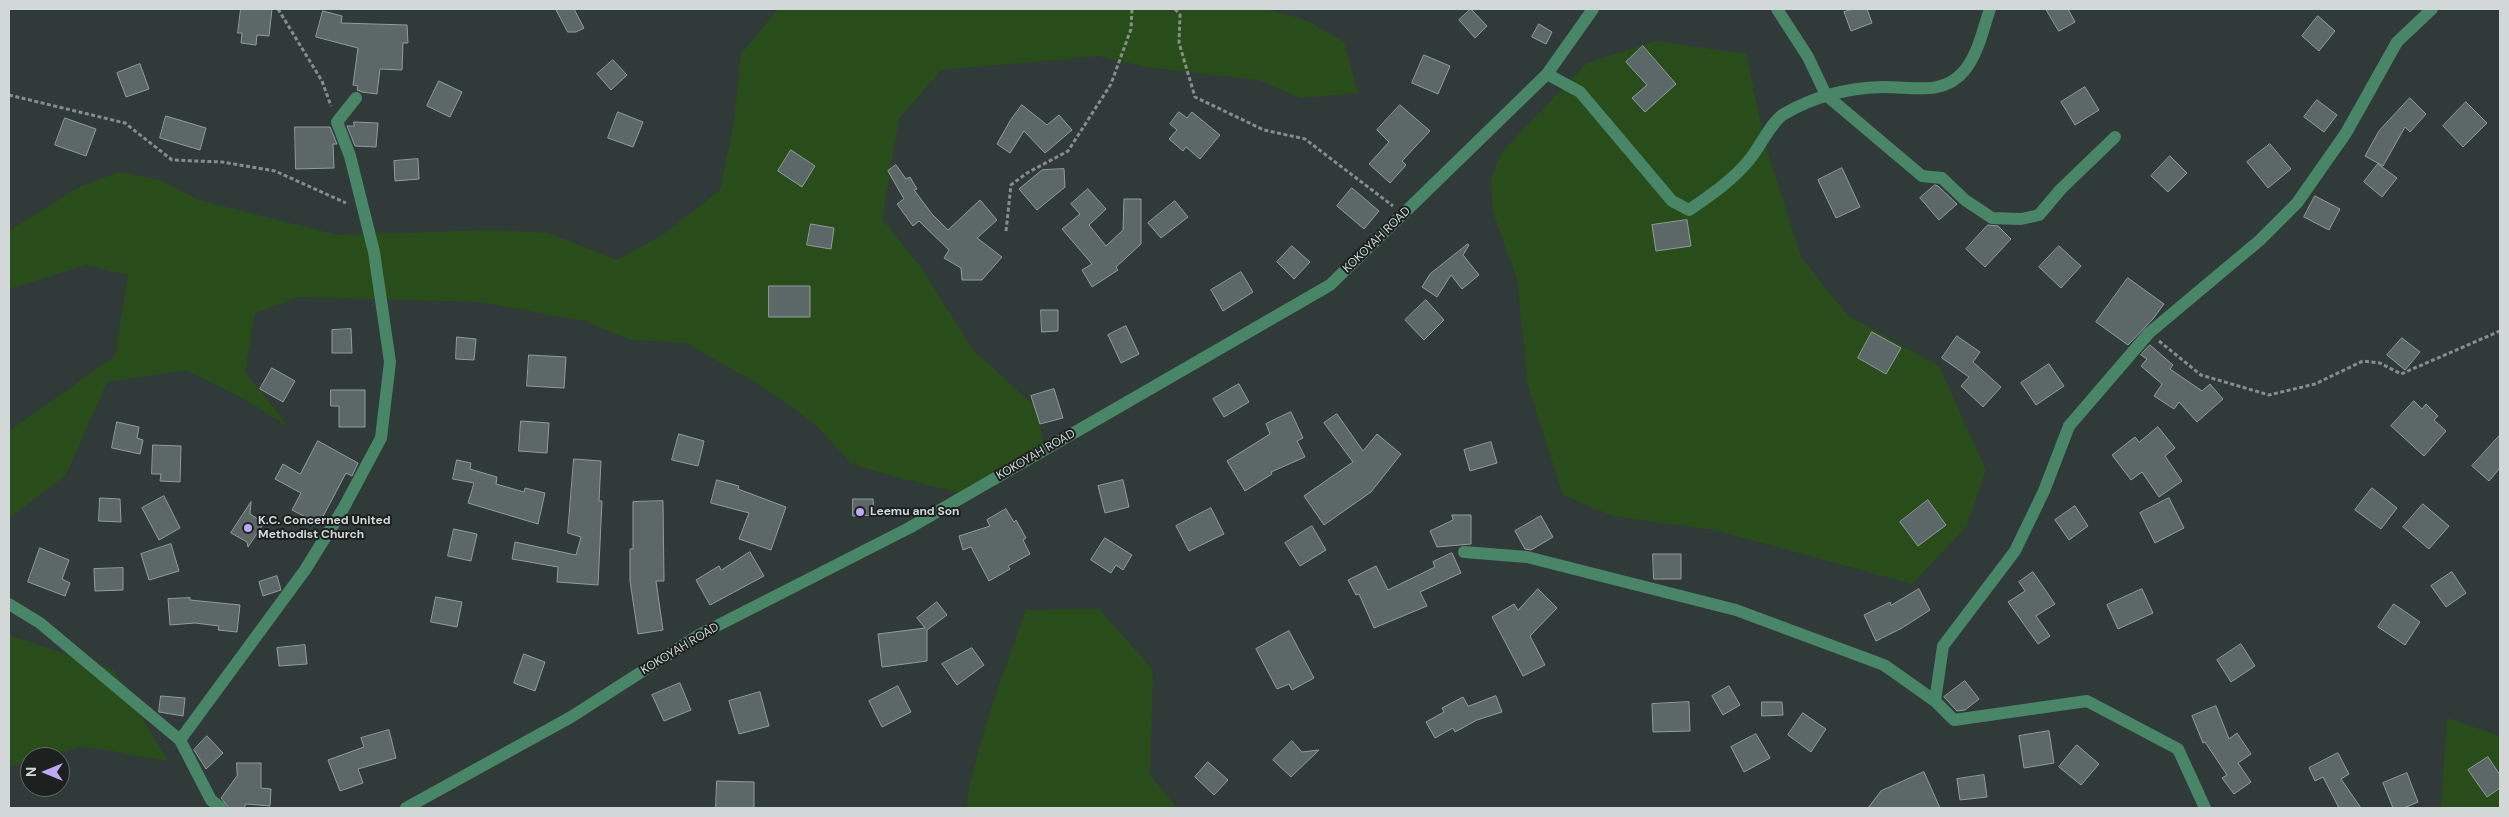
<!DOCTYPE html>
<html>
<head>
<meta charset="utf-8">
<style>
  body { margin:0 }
  #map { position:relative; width:2509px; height:817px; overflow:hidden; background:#303a38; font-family:"DM Sans",sans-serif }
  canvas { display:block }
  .frame { position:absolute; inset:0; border:10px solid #d2d8d7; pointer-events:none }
  .north { position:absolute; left:20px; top:747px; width:50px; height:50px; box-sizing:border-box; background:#1c201f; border:1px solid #656a69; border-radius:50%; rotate:270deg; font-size:14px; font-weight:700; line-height:20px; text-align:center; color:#d2d8d7 }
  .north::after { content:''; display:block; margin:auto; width:18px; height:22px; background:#bea9f4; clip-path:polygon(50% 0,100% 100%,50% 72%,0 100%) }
</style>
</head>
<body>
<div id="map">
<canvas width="2509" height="817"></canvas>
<div class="frame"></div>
<div class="north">N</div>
</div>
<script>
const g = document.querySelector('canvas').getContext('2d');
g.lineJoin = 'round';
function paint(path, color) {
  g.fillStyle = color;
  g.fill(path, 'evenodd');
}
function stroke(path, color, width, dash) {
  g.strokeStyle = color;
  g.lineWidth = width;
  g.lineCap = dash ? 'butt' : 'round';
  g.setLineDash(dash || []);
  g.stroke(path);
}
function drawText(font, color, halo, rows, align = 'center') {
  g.font = font + ' "DM Sans",sans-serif';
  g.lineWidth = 4;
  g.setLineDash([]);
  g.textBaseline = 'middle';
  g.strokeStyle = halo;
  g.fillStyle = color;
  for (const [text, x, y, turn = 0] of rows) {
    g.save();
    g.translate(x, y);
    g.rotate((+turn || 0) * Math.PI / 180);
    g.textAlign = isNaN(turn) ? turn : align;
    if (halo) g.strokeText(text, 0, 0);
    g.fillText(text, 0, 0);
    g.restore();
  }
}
paint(new Path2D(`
  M778,9H1266L1306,20L1344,42L1358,93L1300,98L1259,80L1146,67L1098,56L941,70L899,119L882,219L920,266L973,350L1037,408L1046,457L971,496L892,476L852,464L814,423L763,387L686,343L630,340L585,321L480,302L299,297L255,313L245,372L289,427L246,400L186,370L107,382L66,475L9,518V431L115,356L128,275L86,265L9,289V231L81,186L119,172L160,180L198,200L337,235L495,230L548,233L617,260L664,234L720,190L734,122L741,54Z
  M1656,41L1746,54L1765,143L1801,257L1847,315L1939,366L1986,470L1966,527L1912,584L1715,530L1613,516L1563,495L1528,385L1517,279L1493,212L1491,178L1502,152L1587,63Z
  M1099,609L1153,670L1150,775L1177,808H966C977,741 1003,675 1026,610Z
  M9,635L113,670L168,761L83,746L44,757H30V761L9,767Z
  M2447,718L2500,736V808H2441Z`), '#294d1a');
const building = new Path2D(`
  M241,9H272L269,36L257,35L256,45L241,43L242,33H238Z
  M556,9H574L584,28L576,32H568Z
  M1471,9L1487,26L1475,38L1459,20Z
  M1854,9H1867L1872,23L1851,31L1844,12Z
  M2046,9H2068L2075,22L2059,31Z
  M323,11L342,16L341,23L407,25L408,43H403L402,70L380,69L377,94L362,92L357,90L358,86L353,85L358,48L316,37Z
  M2318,16L2335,31L2319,51L2302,36Z
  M1539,24L1552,32L1546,44L1532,37Z
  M1643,46L1676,84L1645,112L1632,98L1647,85L1626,62Z
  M1424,55L1450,66L1438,94L1412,83Z
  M613,60L627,75L611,90L597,74Z
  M140,64L149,89L126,97L117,73Z
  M439,81L462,92L450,117L427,106Z
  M2085,87L2099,110L2075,125L2061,102Z
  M2410,98L2426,114L2410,132L2405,127L2383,166L2365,156L2379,131Z
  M2317,100L2337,115L2324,132L2304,117Z
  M2466,102L2487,123L2463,147L2443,126Z
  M1022,105L1047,125L1059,115L1072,130L1045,153L1024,131L1010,153L997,144L1010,121Z
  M1400,105L1430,131L1402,161L1406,165L1390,183L1369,164L1389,142L1377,130Z
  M618,112L643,122L633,147L608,138Z
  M1179,112L1187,118L1192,112L1220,135L1200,159L1186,147L1183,151L1169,139L1177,130L1170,124Z
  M166,116L206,128L200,150L160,138Z
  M65,118L96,129L86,156L55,145Z
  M354,122L378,123L376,147L355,146L347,126H354Z
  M295,127H330L337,144H333L334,168L296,169Z
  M2270,144L2291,169L2268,188L2247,162Z
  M791,150L815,166L802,187L778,171Z
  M2170,156L2187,173L2168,192L2151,176Z
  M418,159L419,179L395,181L394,161Z
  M2378,164L2397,178L2382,197L2364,182Z
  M896,165L906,179L910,177L917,189L914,190L932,214L948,230L980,200L997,220L977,238L1002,257L982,280H962L961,268L944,258L949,250L919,221L913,226L897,204L904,199L888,171Z
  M1842,168L1860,207L1836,218L1818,180Z
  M1064,169L1065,187L1037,210L1019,189L1042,170Z
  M1935,185L1938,186L1957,204L1939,220L1920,198Z
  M1352,188L1379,211L1364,229L1337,206Z
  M1088,189L1106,209L1089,225L1106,246L1123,230L1124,199H1141V244L1116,267L1118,270L1092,287L1082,270L1092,264L1062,229L1080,214L1071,204Z
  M2315,196L2340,209L2329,230L2304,217Z
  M1175,201L1188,217L1161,238L1148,223Z
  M1687,220L1691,246L1656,251L1652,225Z
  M811,224L834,228L831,249L807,245Z
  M1988,225L1998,226L2011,239L1985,267L1966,249Z
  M1468,244L1469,245L1463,255L1479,275L1462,289L1451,275L1437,297L1422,287L1430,274Z
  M1292,246L1310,262L1294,279L1277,262Z
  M2059,246L2081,266L2061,288L2039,267Z
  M1241,272L1253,292L1223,311L1211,290Z
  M2128,278L2164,304L2153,319L2128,345L2096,322Z
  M769,286H810V317H769Z
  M1426,300L1444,320L1424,340L1405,320Z
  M1041,310H1058V331L1042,332Z
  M1126,326L1139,354L1121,363L1108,335Z
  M351,329L352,353H332V330Z
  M1872,332L1901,348L1886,374L1858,358Z
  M1957,336L1980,352L1973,362L2001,387L1983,407L1961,386L1969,377L1942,358Z
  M457,337L476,339L474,360L456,359Z
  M2402,338L2420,352L2405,370L2387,355Z
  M2150,345L2173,365L2170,369L2202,391L2210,384L2223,399L2197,422L2179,402L2174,409L2154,396L2162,384L2141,366L2147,359L2141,355Z
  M529,355L566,357L564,388L527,386Z
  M2049,364L2064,386L2036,405L2021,383Z
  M272,368L295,381L283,402L260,389Z
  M1239,384L1249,402L1224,417L1213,399Z
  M1054,389L1063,418L1040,424L1031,396Z
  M331,390H365V427H339V406H331Z
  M2414,401L2422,409L2426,404L2438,416L2434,420L2446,431L2424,456L2391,426Z
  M1291,412L1303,438L1297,441L1305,457L1271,472L1272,474L1245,491L1227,461L1270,434L1266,424Z
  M1337,414L1363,451L1377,434L1401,454L1371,492L1324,525L1304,496L1353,462L1324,423Z
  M521,421L549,423L547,453L519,451Z
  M117,422L139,427L137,438L143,440L140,454L112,448Z
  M2158,427L2175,448L2165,456L2182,481L2159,497L2142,472L2131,480L2112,455L2135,437L2139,442Z
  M679,434L704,441L698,466L672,460Z
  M2500,435V468L2489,481L2472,466Z
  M318,441L358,463L352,476L346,473L319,524L292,510L301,493L275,479L283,464L300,474Z
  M1491,442L1497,463L1470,471L1464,450Z
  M153,445L181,446L180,482L160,481L161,474H152Z
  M574,459L601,461L599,501H602L598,585L557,582L558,567L512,559L515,542L576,555L581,537L568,533Z
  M457,460L471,463L470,469L497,477L496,484L524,492L525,488L545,493L538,524L468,503L474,483L453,479Z
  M717,480L739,486L738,489L786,507L771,550L739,539L749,513L711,503Z
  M1123,480L1129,507L1105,513L1098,486Z
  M2372,488L2397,508L2381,529L2355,510Z
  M164,496L180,528L159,540L142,508Z
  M100,498L120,499L121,522L99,521Z
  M2169,498L2184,528L2155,543L2140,513Z
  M853,499H873L874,515L853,516Z
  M1928,500L1946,525L1918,546L1900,522Z
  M663,501L664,581H656L663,630L638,634L630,581V549H633V502Z
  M251,502L250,514L264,523L248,547L247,542L231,533Z
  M2423,504L2449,526L2429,549L2403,527Z
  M2075,506L2088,526L2069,540L2055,520Z
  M1211,508L1224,534L1189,551L1176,526Z
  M1006,509L1014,522L1016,520L1026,538L1023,540L1030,554L1008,566L1010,569L989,581L971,547L963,550L959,536L990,526L987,520Z
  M1452,515H1471V544L1437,547L1430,531L1453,520Z
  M1541,516L1553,537L1531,550L1525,549L1515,531Z
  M1312,526L1326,550L1300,566L1285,543Z
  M454,529L477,534L471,561L448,556Z
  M1105,538L1132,555L1123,570L1116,565L1111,573L1091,560Z
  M171,544L179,571L149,580L141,554Z
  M40,548L69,560L62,579L70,583L65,596L28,582Z
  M750,552L764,576L710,605L696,580L719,566L721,570Z
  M1452,553L1461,573L1420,592L1427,606L1374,628L1359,594L1356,595L1348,580L1376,566L1388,590L1435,567L1433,562Z
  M1653,554H1681V579H1654Z
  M123,568V590L95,591L94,569Z
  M2033,572L2055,604L2036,616L2050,636L2038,644L2008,602L2025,591L2019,582Z
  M2452,572L2466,593L2446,607L2431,586Z
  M277,576L281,590L263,596L259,582Z
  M1538,589L1557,608L1530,636L1545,665L1523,676L1492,617L1514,604L1518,610Z
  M1919,589L1930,610L1902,628L1876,641L1864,615L1890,602L1891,605Z
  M2142,589L2153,613L2118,629L2107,605Z
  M436,597L462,602L457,627L431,622Z
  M190,598V600L240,605L237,632L218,630L219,626L195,623L170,625L168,599Z
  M937,602L947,615L927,630V661L882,667L878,634L925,628L917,618Z
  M2394,604L2420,622L2405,645L2378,627Z
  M1289,631L1314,678L1292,690L1289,684L1277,689L1256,649Z
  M2241,644L2255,666L2231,682L2217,660Z
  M305,645L307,664L279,666L277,648Z
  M972,648L984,665L957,685L942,664Z
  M524,654L545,662L535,691L514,683Z
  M1965,681L1979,699L1965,710L1957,711L1944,697Z
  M680,683L691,710L664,721L652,695Z
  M898,686L911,712L882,727L869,701Z
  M1729,686L1740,705L1723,715L1712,696Z
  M760,692L769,726L739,734L729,701Z
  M161,696L185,698L183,716L159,712Z
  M1496,696L1502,712L1477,720L1455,732L1453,728L1435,738L1426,722L1444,712L1442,708L1463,697L1468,706Z
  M1689,702L1690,731L1653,732L1652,704Z
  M1762,702H1782L1783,715L1762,716Z
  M2216,706L2229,739L2237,733L2251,754L2238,763L2251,782L2234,794L2222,778L2227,775L2205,742L2203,743L2192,716Z
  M1803,713L1826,729L1811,752L1788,735Z
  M389,730L396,758L358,769L363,783L340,791L328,760L364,747L361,738Z
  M2049,731L2054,763L2024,768L2019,736Z
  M1756,734L1770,758L1744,772L1731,747Z
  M207,736L223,753L206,769L194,750Z
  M1292,741L1302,752L1319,750L1291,777L1273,760Z
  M2077,745L2099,764L2081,785L2059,767Z
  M2338,753L2349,774L2341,779L2361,808H2339L2323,777L2315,781L2309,768Z
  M2488,757L2500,775V788L2487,797L2468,770Z
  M1208,762L1228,780L1214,795L1195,777Z
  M237,763H261V788L271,789L270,806L246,804L244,808H229L221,798L237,776Z
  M1924,772L1940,808H1868L1881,791Z
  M2407,773L2418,802L2404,808H2393L2383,783Z
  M1984,775L1987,797L1960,800L1957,779Z
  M717,781L754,782V808H716Z`);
paint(building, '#5c6768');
stroke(building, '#919c9d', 1);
stroke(new Path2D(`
  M278,9L322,81L331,106
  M1175,9L1180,15L1179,43L1195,97L1264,130L1305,139L1393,206
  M9,95L125,123L172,160L222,162L275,171L346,203
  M1006,231L1011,185L1027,173L1068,151L1111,84L1131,29L1132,9
  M2159,341L2201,375L2269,395L2315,384L2363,361L2380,363L2401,374L2500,331`), '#868e8c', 3, [4, 2.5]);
stroke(new Path2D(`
  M1777,9L1808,57L1826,95L1922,176L1942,178L1965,200L1992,218L2021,219L2039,215L2061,189L2115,137
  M1547,74L1580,92L1672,201L1689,210C1711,195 1733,180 1750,159C1759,148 1772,121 1784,114C1813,97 1848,88 1882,87C1909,86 1943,97 1964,71C1978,55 1983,29 1990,9
  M1464,552L1527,557L1736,610L1884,665L1935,701
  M9,604L40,623L180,740L211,800L221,808
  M180,740L305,570L343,509L381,438L390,362L374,252L350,156L337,122L356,98
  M406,808L571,717L699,635L909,528L1330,285L1547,74L1593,9
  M2205,808L2178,749L2087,701L1954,720L1935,701L1943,646L2015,551L2044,491L2069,426L2149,333L2260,240L2297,203L2346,133L2397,42L2432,9`), '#498667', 12);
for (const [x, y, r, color] of [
  [860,512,5,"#bea9f4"],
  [248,528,5,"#bea9f4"]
]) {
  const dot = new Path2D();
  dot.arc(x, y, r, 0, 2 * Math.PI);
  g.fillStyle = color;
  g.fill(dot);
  stroke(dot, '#1c201f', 2);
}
drawText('12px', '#d2d8d7', '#1c201f', [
  ["KOKOYAH ROAD",1377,240,-44],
  ["KOKOYAH ROAD",1036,455,-30],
  ["KOKOYAH ROAD",680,649,-31]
]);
drawText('bold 12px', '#d2d8d7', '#1c201f', [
  ["Leemu and Son",870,512],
  ["K.C. Concerned United",258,521],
  ["Methodist Church",258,535]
], 'left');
</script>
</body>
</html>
